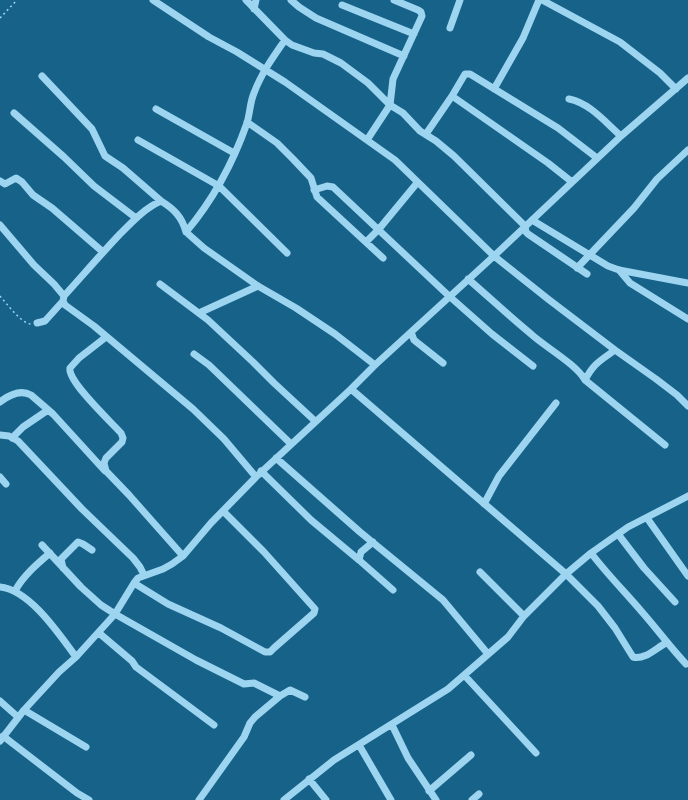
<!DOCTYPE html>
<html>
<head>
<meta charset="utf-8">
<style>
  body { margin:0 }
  canvas { display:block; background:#166289 }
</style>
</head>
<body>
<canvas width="688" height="800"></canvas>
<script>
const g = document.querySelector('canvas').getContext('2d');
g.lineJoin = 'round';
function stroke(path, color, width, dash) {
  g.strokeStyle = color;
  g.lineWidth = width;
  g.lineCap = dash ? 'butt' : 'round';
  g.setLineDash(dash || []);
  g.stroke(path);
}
stroke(new Path2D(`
  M0,18L17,0
  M0,296C7,304 22,324 31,324`), '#9dd4ef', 1.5, [2, 3]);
stroke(new Path2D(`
  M153,0L209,37L237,52L285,82L395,160L494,256L548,299L615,350L656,379L677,395L688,406
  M246,0L285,40
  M291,0L299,7L316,18L404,56
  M542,0L620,42L660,73L676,89
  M342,5L414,34
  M254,9L256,0
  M450,28L460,0
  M42,76L92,129L105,156L123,168L161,201
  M494,89L523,38L539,0
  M452,96L465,74H470L558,128L597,158
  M569,99C590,103 606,123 621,136
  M156,109L234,153
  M14,113L64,157L94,186L136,218
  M247,122L277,143L293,159L311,178L317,197L383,258
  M426,134L452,96L548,163L572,182
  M138,140L219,186L287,253
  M367,140L390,105L393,79L422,16L421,12L418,10L394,0
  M0,181L5,184L16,178L22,182L33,195L52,208L103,252
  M314,190L327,186L333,187L449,296L492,334L533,366
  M532,220L608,266L619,270L688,283
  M0,225L34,265L54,284L64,296
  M186,232L204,248L258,286L296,308L335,334L375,365
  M366,242L379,229L417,183
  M577,268L634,208L657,179L688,150
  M619,270L630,283L688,319
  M468,279C489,297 509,316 531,334C545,347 576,364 585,380
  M160,284L208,320L253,362L274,383L315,421
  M199,313L258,286
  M37,323L45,321L63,301
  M411,332L414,340L443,363
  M106,337L79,358L70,368C67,381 111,422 121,433L123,438L122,442L106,458L104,463L106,471L129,495L183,556
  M615,350C600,361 594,363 585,380L665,445
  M194,354L209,365L291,444
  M351,389L566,574L598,606L615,628L633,657C645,660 656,648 666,643
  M0,402C9,395 20,389 31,395L53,414L105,471
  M0,435L9,436L18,441L82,509L133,558L140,567L144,575
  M12,438L23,427L48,410
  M276,458L360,532L443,600L488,654
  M261,471L311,520L359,560L393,590
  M0,477L6,484
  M256,477L224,439L193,409L94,326L65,305L63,301L64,296C83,275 101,254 120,234C133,221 145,208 161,201C174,209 182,217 186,232C213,200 233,163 247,123C250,113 250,102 254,93C261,74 273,57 285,40L292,45L314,53L323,54L341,63L368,83L390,105L403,113L420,131L436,141L454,156L525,226L526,232L528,234L587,274
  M484,504L499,476L556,403
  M647,518L688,576
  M618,534L644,568L675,602
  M42,545L81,587L101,605L115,614L196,660L244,684L254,683L280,696L290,690L305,697
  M591,553C607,574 625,592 642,612C657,629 670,647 686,664
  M359,560L361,552L373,542
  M63,568L61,559L78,542L83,544L92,550
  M480,572L524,616
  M134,583L168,604L221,628L265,652H270L274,648L314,613L315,609L264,552L223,511
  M0,587C30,590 59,634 76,657
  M15,591C23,576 37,564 50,553
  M99,633L132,661L136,667L214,725
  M465,676L536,753
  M0,701L18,717
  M24,710L86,747
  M392,725L408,758L436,800
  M3,736L77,793L89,800
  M0,741L24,710L59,672L76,657L115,614L134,583L138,578L163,569L172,564L183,556L211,523L256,477L351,389L375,365L494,256L621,136L688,78
  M359,745L391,800
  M309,779L326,800
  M429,791L471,755
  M199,800L244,737L250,723L255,717L280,696
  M284,800L334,760L448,689L508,637L524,616L566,574L591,553L628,527L688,496
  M472,800L479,794`), '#9dd4ef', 7);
</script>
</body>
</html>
